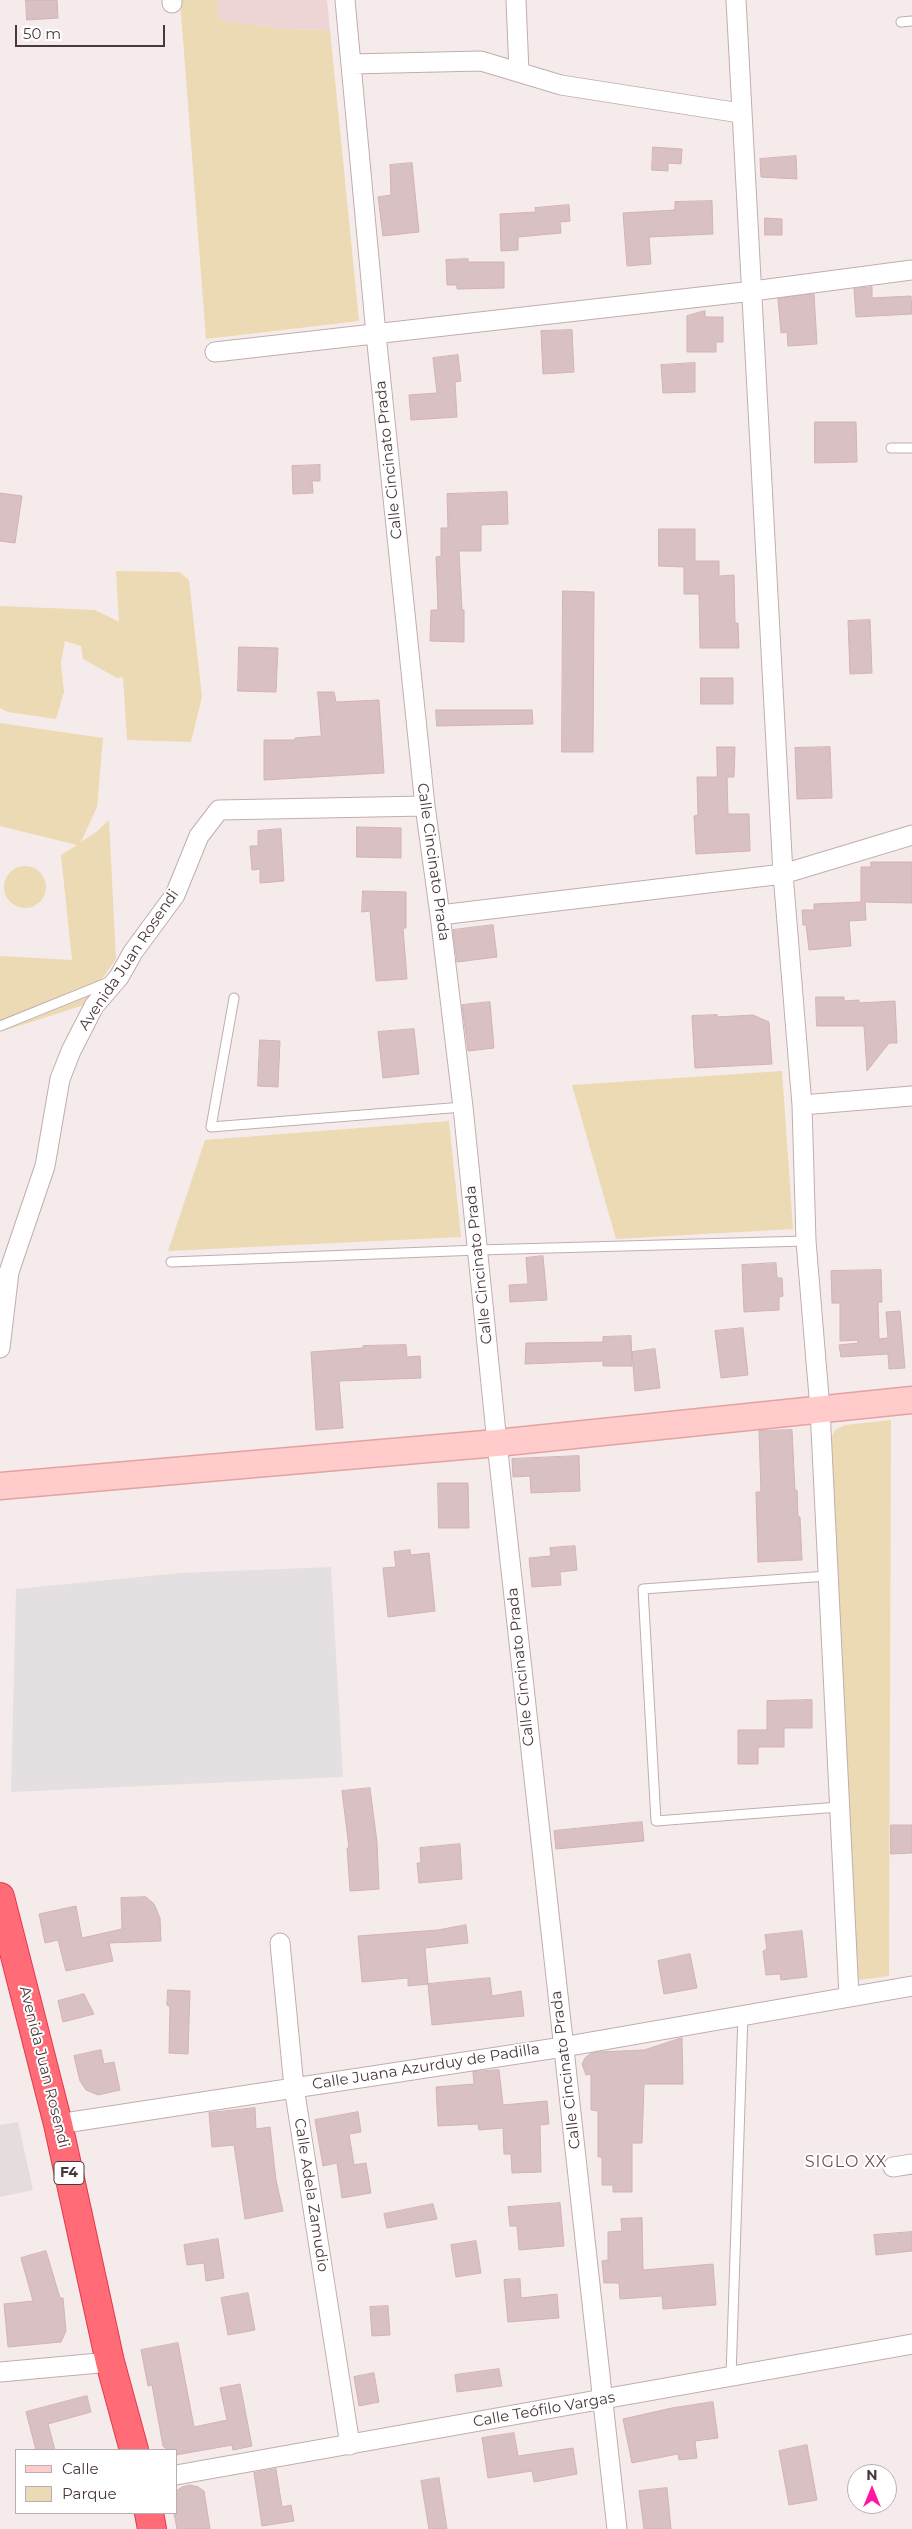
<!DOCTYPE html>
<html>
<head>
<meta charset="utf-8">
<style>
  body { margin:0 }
  #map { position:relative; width:912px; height:2529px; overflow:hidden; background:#f6ebeb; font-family:Montserrat,sans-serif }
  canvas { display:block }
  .legend { position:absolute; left:15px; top:2449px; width:162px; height:65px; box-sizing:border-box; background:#fff; border:1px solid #b7afb1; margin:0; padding:6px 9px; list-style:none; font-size:15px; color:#4a383b }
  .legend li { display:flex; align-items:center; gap:10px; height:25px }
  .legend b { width:25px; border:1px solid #b7afb1 }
  .north { position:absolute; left:847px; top:2464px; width:50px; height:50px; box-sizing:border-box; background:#fff; border:1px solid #b7afb1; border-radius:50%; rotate:0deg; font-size:14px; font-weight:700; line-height:20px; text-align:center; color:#4a383b }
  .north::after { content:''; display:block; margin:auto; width:18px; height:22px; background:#ff18a2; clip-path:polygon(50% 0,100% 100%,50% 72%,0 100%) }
  .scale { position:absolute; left:15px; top:25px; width:150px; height:22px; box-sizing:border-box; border:2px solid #4a383b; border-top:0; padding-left:6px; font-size:15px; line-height:18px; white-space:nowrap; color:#4a383b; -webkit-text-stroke:4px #fff; paint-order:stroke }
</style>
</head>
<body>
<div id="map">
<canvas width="912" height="2529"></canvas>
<ul class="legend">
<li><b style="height:6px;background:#ffcccb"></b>Calle</li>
<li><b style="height:14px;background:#ebdab3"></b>Parque</li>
</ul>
<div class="north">N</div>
<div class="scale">50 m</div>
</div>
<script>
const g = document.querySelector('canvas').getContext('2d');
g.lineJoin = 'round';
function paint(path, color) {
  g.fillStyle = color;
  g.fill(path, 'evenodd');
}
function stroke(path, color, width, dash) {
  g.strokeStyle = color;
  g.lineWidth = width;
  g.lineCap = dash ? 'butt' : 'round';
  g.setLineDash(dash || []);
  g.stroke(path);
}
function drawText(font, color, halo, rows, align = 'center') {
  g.font = font + ' Montserrat,sans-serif';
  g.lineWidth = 4;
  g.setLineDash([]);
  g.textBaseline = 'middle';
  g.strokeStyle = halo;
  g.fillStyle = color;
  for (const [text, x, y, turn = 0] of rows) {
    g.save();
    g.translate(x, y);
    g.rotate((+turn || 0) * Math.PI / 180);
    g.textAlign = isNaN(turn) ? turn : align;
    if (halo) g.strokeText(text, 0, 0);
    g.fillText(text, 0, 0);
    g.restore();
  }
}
paint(new Path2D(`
  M18,2122L33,2190L0,2197V2125Z`), '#e5dcde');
paint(new Path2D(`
  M217,0H327L330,30L283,29L218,20Z`), '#efd4d5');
paint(new Path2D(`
  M180,0H217L219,20L283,29L330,30L359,321L206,339Z
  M116,571L179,572L189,580L202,697L191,742L127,740L123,677L117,678L83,659L81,646L65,641L61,663L64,692L56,719L8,712L0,708V606L95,610L119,622Z
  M0,723L103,738L97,807L81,842L96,832L109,820L116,959L84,1005L0,1032V956L72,960L61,855L77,845L0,826Z
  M4 887a21 21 0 1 1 42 0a21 21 0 1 1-42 0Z
  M782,1071L793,1229L616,1239L572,1085Z
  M449,1121L461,1237L168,1251L205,1140Z
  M891,1420L889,1976L859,1980L853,1975L830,1440L835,1430L845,1425Z`), '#ebdab3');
paint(new Path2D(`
  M331,1567L343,1777L11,1792L16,1589L180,1573Z`), '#e4dfe0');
const building = new Path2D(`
  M26,0H57L58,18L27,20Z
  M653,147L682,149L681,164L668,163V171L652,170Z
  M796,156L797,179L761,177L760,159Z
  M412,163L419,232L383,236L378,197L391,195L390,165Z
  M712,201L713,234L649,237L651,264L627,266L623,213L675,210V202Z
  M569,205L570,221L560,222L561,233L518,237V250L501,251L500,214L536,212L535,208Z
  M765,218L782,219V235H765Z
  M468,259V262H504V288L457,289V285H447L446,260Z
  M872,287V298L911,296L912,314L856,317L854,289Z
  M814,294L817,344L788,346L787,332L781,333L778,299Z
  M705,311V317H723V342H716V352H687V316Z
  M572,330L574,372L543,374L541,331Z
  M458,355L461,381L455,382L457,417L411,420L409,395L437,393L433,358Z
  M695,363V392L663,393L661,365Z
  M815,422H856L857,462L815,463Z
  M320,465V481H312L313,493L293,494L292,466Z
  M507,492L508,524L481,525V551H459L462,610H464V642L430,641L431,610H438L436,557L441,556V528H448L447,494Z
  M0,493L22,496L15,543L0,541Z
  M659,529H695V561H719V576L734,575L735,623H738L739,648H700L699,594H684V567L659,566Z
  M563,591L594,592L593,752H562Z
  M870,620L872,673L850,674L848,621Z
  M239,647L278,648L276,692L238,691Z
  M701,678H733V704H701Z
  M318,692H334L336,702L379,700L384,773L264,780V740H295V738L321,736Z
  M436,710H532L533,724L437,726Z
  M717,747H735L734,777H727L728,814H749L750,851L696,854L694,816L698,815L697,777H717Z
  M830,747L832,798L797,799L795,748Z
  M357,827L401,828V858L357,857Z
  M281,829L284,881L260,883V869L252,870L250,846H258V831Z
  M871,862H912V903L865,902L866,920L849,921L851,946L809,950L806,925H803L802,910H814V904L861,902V867H871Z
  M363,891L406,892V928H403L407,979L376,981L370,911L362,912Z
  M493,925L497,957L457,962L453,930Z
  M816,997H844V1001L859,1000V1003L895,1001L897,1043H889L867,1071L864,1026H817Z
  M490,1002L494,1048L468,1051L462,1005Z
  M717,1015V1017L753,1015L769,1022L772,1064L695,1068L692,1016Z
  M414,1029L419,1074L383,1078L378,1032Z
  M260,1040L280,1041L278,1087L258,1086Z
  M543,1256L547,1300L510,1302L509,1285L528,1284L526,1258Z
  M776,1263L777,1278H782L783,1296L779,1297V1310L744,1312L742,1265Z
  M881,1270L882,1302H878L879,1339L888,1338L886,1312L900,1311L905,1368L889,1369L888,1354L841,1357L839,1345L858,1343V1340L840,1341V1303H832L831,1271Z
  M743,1328L748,1375L721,1378L715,1331Z
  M631,1336L632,1366H603V1361L525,1364L526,1343L603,1342V1337Z
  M406,1345L407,1357L420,1356L421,1378L339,1381L343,1428L316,1430L311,1352L363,1348V1346Z
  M655,1349L660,1388L635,1391L632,1352Z
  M792,1430L795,1491L797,1490L798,1517H800L802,1560L758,1562L756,1492H761L759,1431Z
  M579,1456L580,1491L531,1493L530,1476L513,1477L512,1459Z
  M438,1483H468L469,1528H439Z
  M575,1546L577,1570L560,1572L561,1585L532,1587L529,1558L551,1556L550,1548Z
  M410,1550L411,1555L429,1553L435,1611L388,1617L383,1568L396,1567L394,1552Z
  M812,1700V1728H784V1747H758V1764H738V1730H767V1701Z
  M370,1788L377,1842L379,1889L350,1891L347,1848H349L342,1791Z
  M642,1822L644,1841L556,1849L554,1831Z
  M891,1825H912V1853L891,1854Z
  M460,1844L462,1879L419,1883L417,1863H421L420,1848Z
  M146,1897L154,1904L160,1918L161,1941L109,1943L113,1961L66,1971L58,1940L45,1943L39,1914L76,1906L82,1938L122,1929L121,1898Z
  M466,1925L468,1943L425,1948L428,1984L408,1986V1978L362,1982L358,1936L438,1930Z
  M802,1931L807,1977L781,1980L780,1974L766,1975L763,1951L767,1949L765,1935Z
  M690,1954L697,1988L664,1994L658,1961Z
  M490,1978L492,1996L521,1991L524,2016L432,2025L428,1984Z
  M168,1990L190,1991L188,2054L169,2053L170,2007L167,2005Z
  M84,1994L94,2014L63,2022L58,2001Z
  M682,2038L683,2084H644L642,2143H632V2192H613V2185H602V2157H598V2111L591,2110V2074L586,2075L582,2064L585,2058L590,2054L598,2052L644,2050Z
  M101,2050L104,2064L114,2062L120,2090L98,2095L86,2090L80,2081L74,2056Z
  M499,2070L503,2105L547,2101L549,2124L540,2125L541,2172L512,2173L511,2154H504L503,2128L479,2130L478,2124L438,2126L436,2087L474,2084L473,2072Z
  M255,2108L256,2129L270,2127L276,2180L283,2211L245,2219L234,2145L212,2147L209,2113Z
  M358,2112L361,2132L349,2134L354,2165L366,2163L371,2193L342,2198L337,2163L323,2166L315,2120Z
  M560,2203L564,2246L519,2250L517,2226H510L508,2207Z
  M433,2204L437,2219L387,2228L384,2214Z
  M642,2218L643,2270L713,2264L716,2305L663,2309L662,2296L620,2299L619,2283H604L602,2261L608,2260V2232L622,2231L621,2219Z
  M912,2232V2251L876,2255L874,2235Z
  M218,2239L224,2278L206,2281L204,2263L187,2265L184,2245Z
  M476,2241L481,2273L456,2277L451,2245Z
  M46,2251L60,2298H63L66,2331L61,2342L8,2347L4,2304L33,2301L21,2258Z
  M520,2279L521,2298L557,2294L559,2318L508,2322L504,2280Z
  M248,2293L255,2330L228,2335L221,2298Z
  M388,2306L390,2335L372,2336L370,2307Z
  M178,2343L194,2427L227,2420L220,2388L240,2384L252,2446L233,2450L232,2445L176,2455V2450H167L163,2446L152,2385L148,2386L141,2350Z
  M499,2369L502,2386L457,2392L455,2375Z
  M374,2373L379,2402L359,2406L354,2377Z
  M87,2396L91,2412L48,2424L55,2450H36L26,2412Z
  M713,2402L718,2438L695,2441L697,2458L679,2460L678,2454L632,2463L623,2419L672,2408Z
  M514,2433L518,2456L573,2448L577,2474L534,2482L532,2471L488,2478L482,2438Z
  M807,2445L817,2500L789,2505L779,2451Z
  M276,2469L282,2507L291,2505L294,2521L262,2526L254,2473Z
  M439,2478L447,2529H429L421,2481Z
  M190,2485L198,2487L204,2491L210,2529H177L174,2513L176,2491L182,2487Z
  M667,2488L671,2529H644L639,2491Z`);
paint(building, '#d8c0c3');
stroke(building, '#d3b2b7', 1);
const lane = new Path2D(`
  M901,22L912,21
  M891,448H912
  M234,998L211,1127L463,1107
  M0,1026L109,982
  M171,1262L478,1250L806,1241
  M828,1576L643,1589L656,1821L839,1807
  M731,2376L743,2014`);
const street = new Path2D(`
  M172,0V3
  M345,0L376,334L425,806L440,915L463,1107L497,1443L617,2529
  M516,0L519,72
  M736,0L783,874L802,1105L806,1241L820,1409L849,1996
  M351,64L481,61L561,85L740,113
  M215,352L753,291L912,270
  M440,915L783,874L912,835
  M802,1105L912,1096
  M0,1348L9,1272L45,1166L60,1079L71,1051L94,1006L119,977L133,952L175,895L199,836L219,810L425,806
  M280,1943L294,2087L350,2445
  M58,2124L563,2047L912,1986
  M893,2167L912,2164
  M0,2372L110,2362
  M176,2475L912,2344`);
const secondary = new Path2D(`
  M0,1486L497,1443L912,1400`);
const highway = new Path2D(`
  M0,1897L58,2124L110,2362L134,2450
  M149,2513L152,2529`);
stroke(lane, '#c2adae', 11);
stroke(street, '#c2adae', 21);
stroke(secondary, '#e3a2a2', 29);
stroke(highway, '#e3384b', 30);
stroke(lane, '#fff', 9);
stroke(street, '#fff', 19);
stroke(secondary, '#ffcccb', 26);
stroke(highway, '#ff6c78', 28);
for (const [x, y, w] of [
  [69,2173,30]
]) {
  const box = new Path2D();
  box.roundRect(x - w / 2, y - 11.5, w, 23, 4);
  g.fillStyle = '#fff';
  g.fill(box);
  stroke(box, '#4a383b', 1);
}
drawText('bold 14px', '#4a383b', null, [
  ["F4",69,2173]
]);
drawText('15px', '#4a383b', '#fff', [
  ["Calle Cincinato Prada",389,460,-96],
  ["Calle Cincinato Prada",433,862,82],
  ["Avenida Juan Rosendi",129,960,-56],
  ["Calle Cincinato Prada",479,1265,-96],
  ["Calle Cincinato Prada",521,1667,-96],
  ["Avenida Juan Rosendi",44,2067,76],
  ["Calle Juana Azurduy de Padilla",426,2067,-9],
  ["Calle Cincinato Prada",566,2070,-97],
  ["Calle Adela Zamudio",311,2195,81],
  ["Calle Teófilo Vargas",544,2410,-10]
]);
g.letterSpacing = '1px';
drawText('16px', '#6e4f53', '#fff', [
  ["SIGLO XX",846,2162]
]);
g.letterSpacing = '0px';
</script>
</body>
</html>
